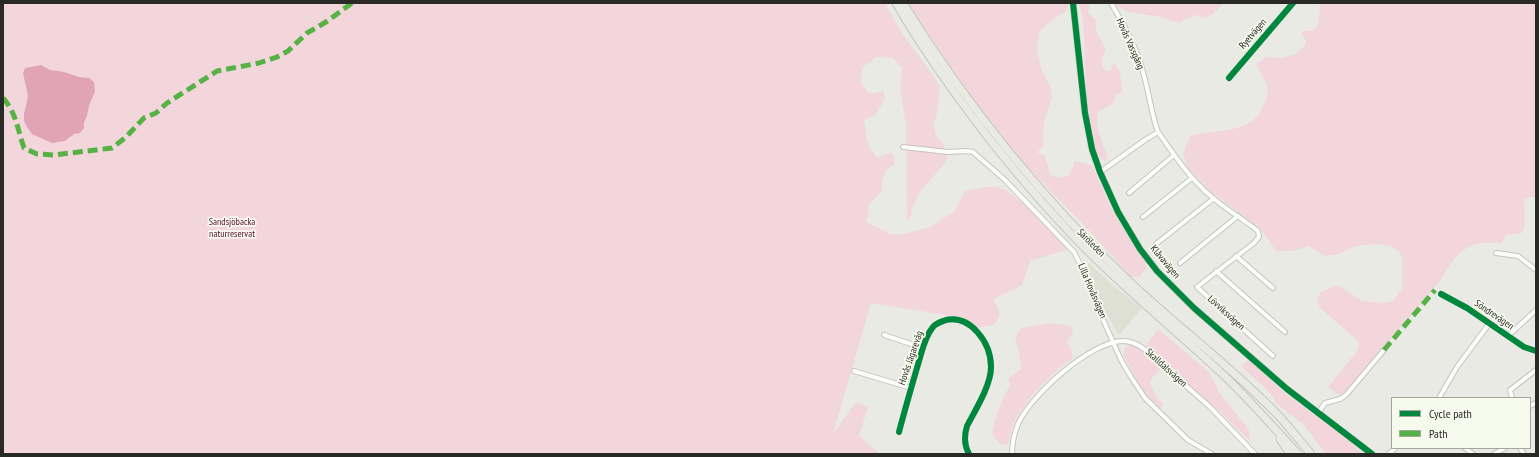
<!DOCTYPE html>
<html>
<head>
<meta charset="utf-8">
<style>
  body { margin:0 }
  #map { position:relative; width:1539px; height:457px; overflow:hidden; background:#e9eae4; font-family:"PT Sans Narrow",sans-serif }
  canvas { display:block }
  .frame { position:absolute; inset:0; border:4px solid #292a25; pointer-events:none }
  .legend { position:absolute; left:1391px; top:397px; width:140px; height:52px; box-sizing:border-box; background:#f7fbed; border:1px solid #a5a79d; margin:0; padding:5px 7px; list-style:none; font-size:12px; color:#292a25 }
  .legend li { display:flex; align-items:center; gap:8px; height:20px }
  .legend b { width:20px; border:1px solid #a5a79d }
</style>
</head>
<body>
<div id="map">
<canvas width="1539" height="457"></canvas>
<div class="frame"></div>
<ul class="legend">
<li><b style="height:5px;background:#00873e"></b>Cycle path</li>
<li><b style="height:5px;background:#56b245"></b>Path</li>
</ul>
</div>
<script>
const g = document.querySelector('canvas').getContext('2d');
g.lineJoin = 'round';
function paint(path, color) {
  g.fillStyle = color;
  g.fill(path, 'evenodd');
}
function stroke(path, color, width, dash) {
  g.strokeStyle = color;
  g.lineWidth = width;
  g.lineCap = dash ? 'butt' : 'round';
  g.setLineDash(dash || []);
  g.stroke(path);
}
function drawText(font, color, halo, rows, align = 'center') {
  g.font = font + ' "PT Sans Narrow",sans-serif';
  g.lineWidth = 3.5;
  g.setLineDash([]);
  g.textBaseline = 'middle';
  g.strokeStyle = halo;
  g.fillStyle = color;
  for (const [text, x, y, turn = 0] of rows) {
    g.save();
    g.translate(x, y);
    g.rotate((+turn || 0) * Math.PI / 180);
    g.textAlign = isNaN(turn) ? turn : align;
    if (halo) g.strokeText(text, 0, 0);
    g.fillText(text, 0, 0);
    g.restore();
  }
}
paint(new Path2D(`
  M1089,263L1117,289L1142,308L1119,335L1105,312L1088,274L1087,268Z`), '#dde0d3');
paint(new Path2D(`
  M3,3H885L903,35L933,75L940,88L937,113L934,124L936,135L943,144L948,157L945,163L920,192L912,208L911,216L907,222L906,127L900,87L902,67L892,58L876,57L862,68L861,83L869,94L883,91L885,99L875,115L864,120C867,137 865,144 878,158L891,152L895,158L894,165L886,170L882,181V191L869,205L867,222L890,234H904L930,227L955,211L965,191C973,190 988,186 996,187C1017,190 1052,233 1068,249L1030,261L1022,285L994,299L1000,315L994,325L975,328L964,318L871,303L833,434L856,402L868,407L859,436L880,454H3Z
  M907,3H1069L1066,11L1052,20L1039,32L1037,49L1041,69L1051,88L1052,97L1044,122L1043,134L1044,145L1037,153L1045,156L1050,175L1062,178L1070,175L1075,161L1092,165L1113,212L1145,261L1147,268L1140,276L1131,277L1082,223L1014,154L952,74L950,66Z
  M1079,3H1090L1088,13L1096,20V31L1106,49C1103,56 1100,63 1104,70L1110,71L1114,63L1120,72L1122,92L1115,95L1114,103L1098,112C1094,128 1103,142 1108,157L1106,161C1083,159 1086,42 1083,21C1082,15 1080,9 1079,3Z
  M1115,3H1224L1212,15L1202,18L1199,15L1190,17L1179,23L1161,17L1128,12L1117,6Z
  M1320,3H1536V197H1530L1524,200L1525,226L1522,233L1507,235L1501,243C1493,243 1483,242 1476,244C1458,249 1449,266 1440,281L1343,395L1337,394L1328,387L1358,350L1359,346L1358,341L1320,308L1317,300L1321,292L1338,285L1362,301L1386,303L1394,300L1402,288V258L1399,251L1391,246L1376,244L1362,245L1353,247L1339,254L1325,256L1308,246L1292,251H1276L1260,228L1210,191L1188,167L1183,154L1190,136C1216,128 1253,136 1264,104C1267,98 1269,92 1267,86C1265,78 1259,72 1256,64L1266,57L1280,58L1294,55L1304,47L1306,41L1301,32L1315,30L1319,22Z
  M1049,323L1067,325L1072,328L1073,332L1069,338L1067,343L1071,348L1073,358C1053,372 1026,398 1015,421C1011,428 1010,437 1008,445L1000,444L992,435C994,418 1002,400 1010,385L1008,379L1021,369L1018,347L1015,338L1021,328Z
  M1158,329L1208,371L1215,383L1218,391L1249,430L1250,441L1233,425L1219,410L1212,406L1197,393L1172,368L1158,357L1146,345Z
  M1130,345C1142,346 1153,361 1161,369L1152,378L1150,383L1157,398L1163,404L1161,409L1151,401L1139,384L1123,354L1125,348Z
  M1248,360L1287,395L1350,441L1363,454H1326L1303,424L1277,404L1269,392L1241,366Z`), '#f2d6dc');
paint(new Path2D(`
  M41,65L50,70L64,72L79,77L89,78L94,82L95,91L89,106L87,116L84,122V128L80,133L74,134L65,141L52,143L32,134L27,127L24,121V114L28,96L23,73L25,68Z`), '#e0a4b6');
const minor = new Path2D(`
  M1111,3C1124,25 1137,48 1143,72C1149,92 1151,113 1158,132
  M1229,78L1293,3
  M903,147L948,152L966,151L973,152L1005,180L1074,252L1084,272L1097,306L1121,360L1131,377L1145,398L1188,440L1212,454
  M1100,172L1145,140L1158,132C1174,155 1191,180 1213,198C1227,210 1243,219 1258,231L1259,237L1254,243L1197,287L1273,356
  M1129,193L1174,155
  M1143,217L1192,178
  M1156,244L1213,199
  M1496,253L1518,256L1536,270
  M1236,256L1273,288
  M1180,263L1238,216
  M1216,271L1285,332
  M1441,294L1467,308L1524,347L1536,351
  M884,335L923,348
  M1508,336L1536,310
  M854,371L911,388
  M1439,398L1457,367L1489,324
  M1512,398L1510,390L1536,370
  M1530,406L1536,403
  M1318,413L1325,403L1340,399L1346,395L1384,350
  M899,432C905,409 912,385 919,361C922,351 925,336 933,327C936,323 941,322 946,320C971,315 991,343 991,367C991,385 976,409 967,426C964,436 964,445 969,454
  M1465,448L1473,454
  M1520,448L1524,454
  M1012,454C1012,444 1014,434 1018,424C1031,395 1091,341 1123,341C1131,341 1136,344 1143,348L1210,407L1255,454
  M1389,454L1395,448
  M1494,454L1505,448`);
const tertiary = new Path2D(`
  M1073,3L1085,113L1092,149L1100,172L1118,212L1140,249L1157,271L1194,308L1287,389L1372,454`);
const primary = new Path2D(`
  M896,3C923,50 954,93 987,136C1021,179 1057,221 1096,259C1135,297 1176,331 1216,368C1245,394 1271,425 1298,454
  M903,3C967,106 1043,200 1131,283C1178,327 1230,366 1275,412C1288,425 1299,440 1311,454
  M1280,439L1290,454`);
stroke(minor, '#c4c5c0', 6);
stroke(tertiary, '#c4c5c0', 7);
stroke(primary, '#c4c5c2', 9);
stroke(minor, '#fcfcfb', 4);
stroke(tertiary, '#fcfcfb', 5);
stroke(primary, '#e9ebe2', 7);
stroke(new Path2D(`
  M3,98C16,112 18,131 24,148L37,154L54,155L112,148L125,138L144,118L156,113L167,103L217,71L259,63L277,57L288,51L307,33L326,22L352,3
  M1384,350L1435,290`), '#56b245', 5, [10, 5]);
stroke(new Path2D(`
  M1073,3L1085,113L1092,149L1100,172L1118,212L1140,249L1157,271L1194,308L1287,389L1372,454
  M1229,78L1293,3
  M1441,294L1467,308L1524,347L1536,351
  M899,432C905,409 912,385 919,361C922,351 925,336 933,327C936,323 941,322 946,320C971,315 991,343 991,367C991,385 976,409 967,426C964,436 964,445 969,454`), '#00873e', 6);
drawText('10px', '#292a25', '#f7fbed', [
  ["Ryetvägen",1253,34,-49],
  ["Hovås Vassgång",1130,44,66],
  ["Säröleden",1091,243,45],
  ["Klåvavägen",1165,262,50],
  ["Lilla Hovåsvägen",1092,291,67],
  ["Lövviksvägen",1226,313,42],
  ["Söndrevägen",1494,315,34],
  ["Hovås Jägareväg",911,358,-71],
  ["Skalldalsvägen",1166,368,42]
]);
drawText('10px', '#5b0e32', '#f7fbed', [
  ["Sandsjöbacka",232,222],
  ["naturreservat",232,234]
]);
</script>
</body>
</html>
